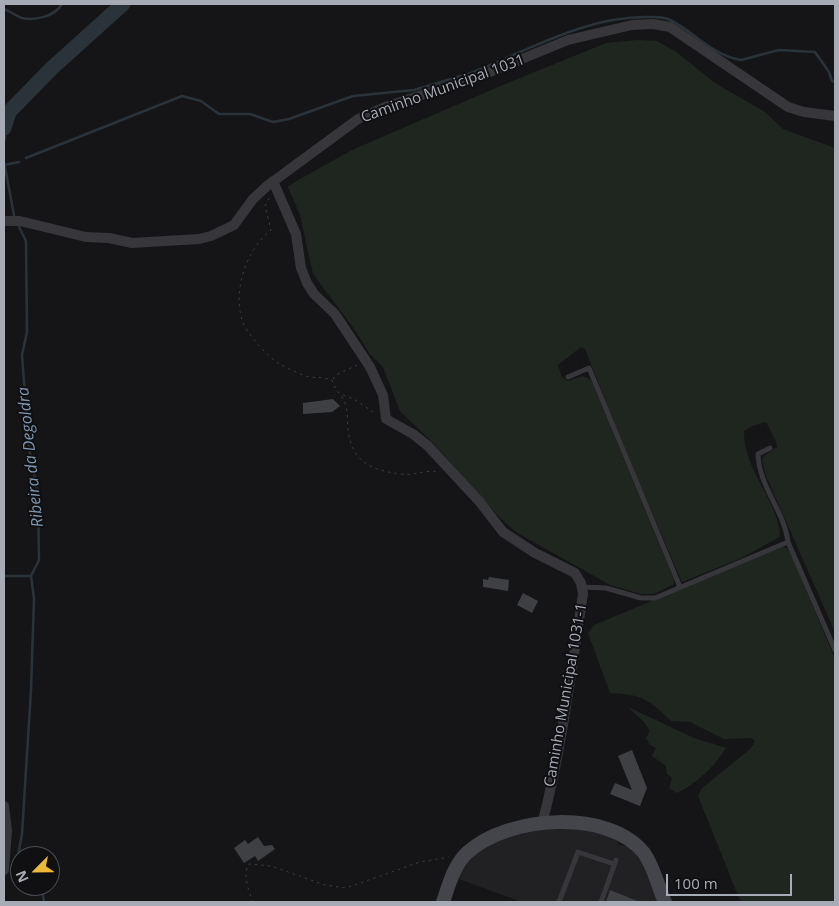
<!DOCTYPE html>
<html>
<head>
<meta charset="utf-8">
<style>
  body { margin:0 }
  #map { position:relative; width:839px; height:906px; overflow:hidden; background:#151517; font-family:"Open Sans",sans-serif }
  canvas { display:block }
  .frame { position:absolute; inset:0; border:5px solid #a7abb6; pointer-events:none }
  .north { position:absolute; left:10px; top:846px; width:50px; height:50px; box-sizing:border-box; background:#101012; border:1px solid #4c4e54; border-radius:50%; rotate:247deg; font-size:14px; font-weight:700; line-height:20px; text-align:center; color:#a7abb6 }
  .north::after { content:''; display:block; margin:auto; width:18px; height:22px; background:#edb936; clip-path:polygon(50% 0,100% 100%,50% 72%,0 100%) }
  .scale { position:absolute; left:666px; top:874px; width:126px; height:22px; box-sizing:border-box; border:2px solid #a7abb6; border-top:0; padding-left:6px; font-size:15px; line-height:18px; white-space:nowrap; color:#a7abb6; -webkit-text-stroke:4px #101012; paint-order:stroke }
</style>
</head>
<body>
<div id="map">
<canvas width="839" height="906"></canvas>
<div class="frame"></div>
<div class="north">N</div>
<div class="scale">100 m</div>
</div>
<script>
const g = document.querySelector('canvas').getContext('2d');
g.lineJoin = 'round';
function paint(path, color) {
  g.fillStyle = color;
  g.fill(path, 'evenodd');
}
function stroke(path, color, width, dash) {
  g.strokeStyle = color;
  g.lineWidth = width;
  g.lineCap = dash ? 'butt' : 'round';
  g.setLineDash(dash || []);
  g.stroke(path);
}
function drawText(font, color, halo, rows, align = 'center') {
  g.font = font + ' "Open Sans",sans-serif';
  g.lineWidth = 4;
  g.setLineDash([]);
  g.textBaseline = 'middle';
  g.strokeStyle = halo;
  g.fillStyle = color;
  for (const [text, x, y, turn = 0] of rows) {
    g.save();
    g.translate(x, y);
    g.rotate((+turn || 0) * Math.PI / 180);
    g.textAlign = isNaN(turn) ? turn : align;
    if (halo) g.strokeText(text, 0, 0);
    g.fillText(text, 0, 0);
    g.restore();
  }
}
paint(new Path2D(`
  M562,828L583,829L608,834L618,841V845L629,846L641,860L658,902H522L456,878L465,862L492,843L522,832Z`), '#212124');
paint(new Path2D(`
  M638,40L657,41L675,51L715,83L765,112L783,129L835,148V632L766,476L762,460L765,455L777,447L776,441L766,422L752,426L744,431C743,470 780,503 780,537L739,559L682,582L628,457L585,349L581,347L558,365L562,377L567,381L583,376L591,380L674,580V584L654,594H641L610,585L516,532L500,518L435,445L400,411L383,367L370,354L355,330L313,274L300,215L288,187L293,183L352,150L498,87L606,43Z
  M782,547L787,548L791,554L835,659V902H743L739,898L698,796L701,789L750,749L755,742L752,738L724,739L690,722L671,721C647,698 643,695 610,693L588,633L594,625Z
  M628,707L694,738L726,748C714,767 697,783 677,793L669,788L672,778L667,774L666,766L652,756L656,748L649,744L646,738L650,731L644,722Z`), '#1f2620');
stroke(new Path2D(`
  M4,9C10,11 16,16 22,18C36,21 55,16 62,4
  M506,58C550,39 596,17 645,17C652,17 661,16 668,19C694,31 711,55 741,60L779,50L815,52L829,72L832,81L835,82
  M4,143L9,112
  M26,158L182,96L201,101L219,114H250L273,122L289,119L353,96L414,90L471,73L500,61
  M4,162L14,215
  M4,165L19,162
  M19,227L26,241L27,332L22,355L29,448L38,494L39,560L31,576L34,599L31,690L22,834L17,861L20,865
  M4,576H31
  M36,886L43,895L44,902`), '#2b333a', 2.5);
stroke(new Path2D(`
  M4,128L9,112L52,68L123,4`), '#2b333a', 15);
paint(new Path2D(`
  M333,399L340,406L332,412L303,414V403Z
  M489,577L509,580L508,591L483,587V579L488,580Z
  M523,593L538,601L532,613L517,605Z
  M632,750L647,788L640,806L610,794L615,783L632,790L618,756Z
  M258,837L264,846L272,845L275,849L258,861L255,856L244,863L234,848L245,840L248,844Z
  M610,890L640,902H606Z`), '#3f4044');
stroke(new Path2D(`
  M269,198L265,206L271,230C246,250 233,290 242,320C245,332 268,357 278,363C287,368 300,375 310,377C318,378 324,377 332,380C335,391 343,395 346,406C348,413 347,422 348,429C352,462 370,470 401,474C414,476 426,469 439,472
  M333,379L336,375L357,365
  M343,395L354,399L376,414
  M253,902C249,892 242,874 249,864L271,866L325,885L346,888L420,862L449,857`), '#3c3d42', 1, [2.5, 4]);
stroke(new Path2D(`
  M568,377L589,368L680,587
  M770,448L758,454C759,487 784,510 788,542
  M582,587L606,588L641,598H655L788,542L835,650
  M559,902L578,852L614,864
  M601,902L616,860`), '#36363b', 5);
stroke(new Path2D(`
  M273,181L296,234L301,268L307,283L314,294L335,314L370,367L383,395L386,419L413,434L428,446L479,501L503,532L535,553L575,573L581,583L583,594C571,671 562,749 542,824
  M4,221H20L86,237L109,238L132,243L199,239L211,236L234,225L253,199L267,186L358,119L385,107L483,75L568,40L632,25L653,24L670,27L788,107L804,112L835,116
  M4,806L7,830L4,870`), '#36363b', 10);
stroke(new Path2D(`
  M443,902C449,885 454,864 468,852C508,816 608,808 644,853C654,867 658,887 665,902`), '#44454b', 14);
drawText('15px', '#a7abb6', '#101012', [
  ["Caminho Municipal 1031",443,89,-20],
  ["Caminho Municipal 1031-1",566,695,-80]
]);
drawText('italic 16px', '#7f97b1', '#101012', [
  ["Ribeira da Degoldra",31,457,-96]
]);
</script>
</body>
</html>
